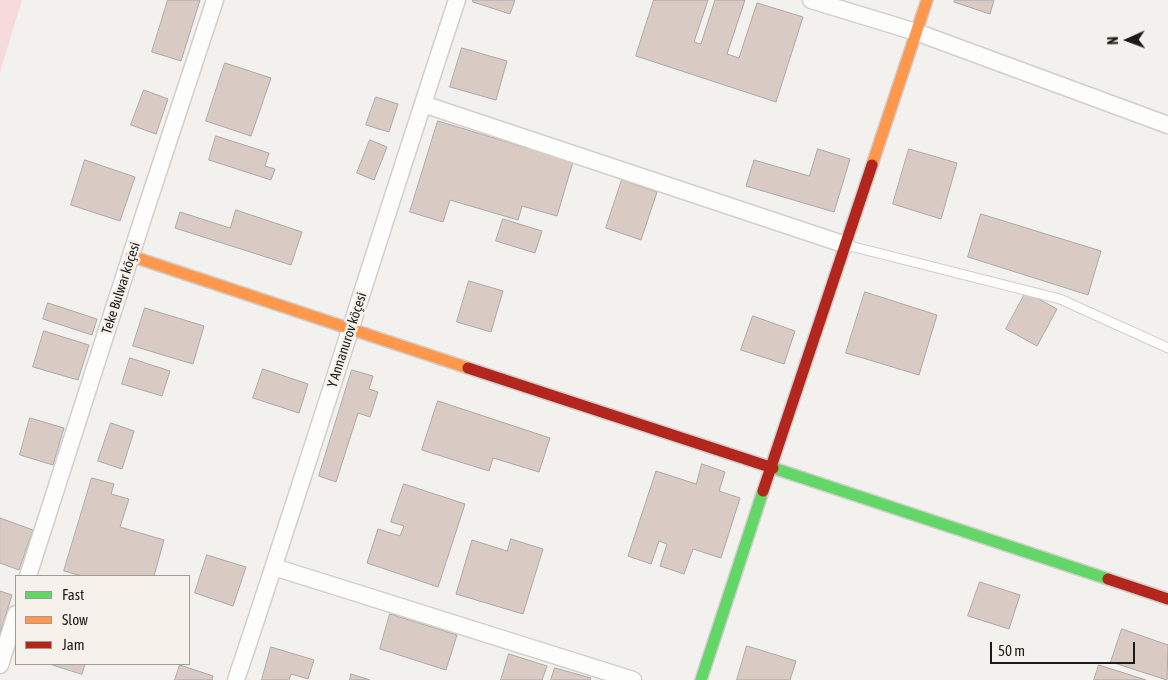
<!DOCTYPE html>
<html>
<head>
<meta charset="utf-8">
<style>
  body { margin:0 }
  #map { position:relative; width:1168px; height:680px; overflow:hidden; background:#f3f1ee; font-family:"Asap Condensed",sans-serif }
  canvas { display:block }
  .legend { position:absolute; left:15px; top:575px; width:175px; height:90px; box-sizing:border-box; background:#f6f1eb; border:1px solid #9f9b97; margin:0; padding:6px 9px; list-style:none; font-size:15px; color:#1d1b19 }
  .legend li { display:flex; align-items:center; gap:10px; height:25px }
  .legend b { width:25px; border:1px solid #9f9b97 }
  .north { position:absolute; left:1103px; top:15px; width:50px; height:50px; -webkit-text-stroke:4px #f6f1eb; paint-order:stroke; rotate:268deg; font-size:14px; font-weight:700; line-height:20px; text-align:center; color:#1d1b19 }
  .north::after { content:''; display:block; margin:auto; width:18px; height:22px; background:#1d1b19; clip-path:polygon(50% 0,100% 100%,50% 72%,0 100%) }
  .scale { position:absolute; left:990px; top:642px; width:145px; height:22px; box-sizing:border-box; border:2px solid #1d1b19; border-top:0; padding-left:6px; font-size:15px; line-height:18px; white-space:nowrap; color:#1d1b19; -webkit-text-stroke:4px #f6f1eb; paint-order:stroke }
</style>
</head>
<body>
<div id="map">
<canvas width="1168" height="680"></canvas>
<ul class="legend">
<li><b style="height:6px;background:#63d668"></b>Fast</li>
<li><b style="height:6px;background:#ff974d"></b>Slow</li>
<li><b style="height:6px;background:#b3261e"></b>Jam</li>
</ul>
<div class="north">N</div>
<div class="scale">50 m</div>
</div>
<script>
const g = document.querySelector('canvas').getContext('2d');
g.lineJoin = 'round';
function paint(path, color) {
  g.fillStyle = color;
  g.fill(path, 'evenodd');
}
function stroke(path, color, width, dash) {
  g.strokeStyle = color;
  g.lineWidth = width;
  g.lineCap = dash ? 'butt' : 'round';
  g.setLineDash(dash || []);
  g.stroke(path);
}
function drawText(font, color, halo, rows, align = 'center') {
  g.font = font + ' "Asap Condensed",sans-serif';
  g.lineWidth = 5;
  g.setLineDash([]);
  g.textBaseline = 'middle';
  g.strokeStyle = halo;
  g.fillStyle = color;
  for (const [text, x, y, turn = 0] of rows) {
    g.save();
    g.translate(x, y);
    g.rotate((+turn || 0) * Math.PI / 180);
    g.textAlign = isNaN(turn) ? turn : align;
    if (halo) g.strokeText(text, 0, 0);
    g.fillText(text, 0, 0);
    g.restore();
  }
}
paint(new Path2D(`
  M0,0H22L0,72Z`), '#f7dadb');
const building = new Path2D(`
  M168,0H200L181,61L152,52Z
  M473,0H515L510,14L473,2Z
  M654,0H708L694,42L701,44L715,0H745L727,54L739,58L757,3L803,17L776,102L636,56Z
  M955,0H994L990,14L954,2Z
  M462,48L507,61L496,100L450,87Z
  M225,63L271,78L251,136L206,121Z
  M144,90L168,99L156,134L131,125Z
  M376,97L398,104L389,132L366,125Z
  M438,121L573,162L557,216L522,206L518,220L450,200L443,222L410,212Z
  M216,136L269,153L265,166L275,169L271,180L209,160Z
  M370,140L387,147L374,180L357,173Z
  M818,149L850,159L834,212L746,186L754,160L809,176Z
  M909,149L957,163L941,219L893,204Z
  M85,160L135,177L120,221L71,205Z
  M622,180L657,192L641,240L606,228Z
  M236,210L302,232L291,265L175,228L180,212L230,228Z
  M981,214L1101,251L1088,295L968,257Z
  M503,219L542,231L535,253L496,241Z
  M469,281L503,291L491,332L457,322Z
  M865,292L937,315L919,375L846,353Z
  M1026,292L1057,309L1037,346L1006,329Z
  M48,303L97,319L92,335L43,319Z
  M145,308L204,326L193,364L133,346Z
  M753,316L795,331L784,364L741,350Z
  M44,331L89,345L78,380L33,367Z
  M130,358L170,371L162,396L122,384Z
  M263,369L308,384L299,413L253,398Z
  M352,370L373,376L369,389L378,392L370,417L358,413L336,482L319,476Z
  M438,401L550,438L539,472L493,458L489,471L422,450Z
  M30,418L64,428L53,465L20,455Z
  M111,423L134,431L122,469L98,461Z
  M702,464L725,472L719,491L740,498L721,558L693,549L684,574L660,566L667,544L659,541L651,564L628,556L656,471L696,484Z
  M92,478L114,484L111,494L129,499L120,527L164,540L154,576H82L64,571Z
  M404,484L465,504L438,587L367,563L378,529L400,536L404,526L391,522Z
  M0,518L33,530L19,570L0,563Z
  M511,539L543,549L523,614L456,594L472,540L507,551Z
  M207,555L246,567L233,606L195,593Z
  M980,582L1020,595L1009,629L968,616Z
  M0,591L12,595L0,633Z
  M390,614L457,635L446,670L380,649Z
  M1122,629L1168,645L1167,680L1111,662Z
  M747,646L796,661L790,680H737Z
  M271,647L314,660L308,679L291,674L289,680H262Z
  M509,654L547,666L542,680H501Z
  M50,664H85L82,674Z
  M180,665L213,676L212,680H175Z
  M1099,665L1146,680H1094Z
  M555,668L591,678L590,680H551Z
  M351,674L370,680H350Z`);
paint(building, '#dacac4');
stroke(building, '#aaa8a7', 1);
const lane = new Path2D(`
  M846,245L1060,299L1168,348`);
const street = new Path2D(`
  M811,0L916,32L1168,125
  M423,104L846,245
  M274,567L633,680
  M28,576L142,221L215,0
  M0,665L16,614
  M236,680C312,454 382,226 457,0`);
const fast = new Path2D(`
  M773,468L1108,579
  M701,680L763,491`);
const slow = new Path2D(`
  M872,165L927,0
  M131,256L468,368`);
const jam = new Path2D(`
  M468,368L773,468
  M763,491L872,165
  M1108,579L1168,599`);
stroke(lane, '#d1cfcc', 11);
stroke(street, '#d1cfcc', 19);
stroke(fast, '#d1cfcc', 14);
stroke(slow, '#d1cfcc', 14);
stroke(jam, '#d1cfcc', 14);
stroke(lane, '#fdfdfc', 9);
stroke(street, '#fdfdfc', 16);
stroke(fast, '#63d668', 11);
stroke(slow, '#ff974d', 11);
stroke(jam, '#b3261e', 11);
drawText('14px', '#1d1b19', '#f6f1eb', [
  ["Teke Bulwar köçesi",121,288,-72],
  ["Y Annanurov köçesi",347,340,-72]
]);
</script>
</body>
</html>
